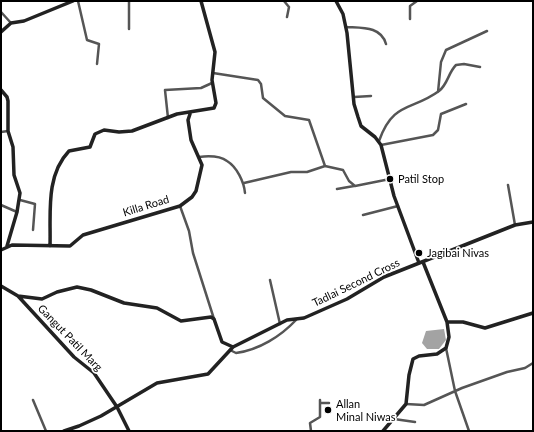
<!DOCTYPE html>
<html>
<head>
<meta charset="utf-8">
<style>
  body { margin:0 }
  #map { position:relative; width:534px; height:432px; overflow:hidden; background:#fff; font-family:Lato,sans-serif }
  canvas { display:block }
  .frame { position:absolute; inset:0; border:2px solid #000; pointer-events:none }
</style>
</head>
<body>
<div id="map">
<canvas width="534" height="432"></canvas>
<div class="frame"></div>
</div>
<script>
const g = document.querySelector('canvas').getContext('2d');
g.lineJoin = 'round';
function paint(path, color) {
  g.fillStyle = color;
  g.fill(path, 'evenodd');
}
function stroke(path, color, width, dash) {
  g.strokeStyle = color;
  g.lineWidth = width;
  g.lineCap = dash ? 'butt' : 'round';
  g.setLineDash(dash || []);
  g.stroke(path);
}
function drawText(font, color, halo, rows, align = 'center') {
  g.font = font + ' Lato,sans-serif';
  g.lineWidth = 3.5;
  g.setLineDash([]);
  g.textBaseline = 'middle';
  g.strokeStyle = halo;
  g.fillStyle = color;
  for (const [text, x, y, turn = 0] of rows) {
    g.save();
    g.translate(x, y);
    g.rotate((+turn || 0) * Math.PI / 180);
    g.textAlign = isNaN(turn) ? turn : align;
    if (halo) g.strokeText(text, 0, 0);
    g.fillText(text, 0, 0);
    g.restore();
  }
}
paint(new Path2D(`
  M444,329L446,340L439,349H427L422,343L426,331Z`), '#a3a3a3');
stroke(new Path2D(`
  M78,1L87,40L99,44L97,64
  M129,1V29
  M284,1L289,7L287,17
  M1,12L11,23
  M410,19V6L417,1
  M346,27C362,28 381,26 386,44
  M213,73L258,80L261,84L263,98L285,116L309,120L325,166
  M438,92L441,62L446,50L487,31
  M354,97L371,96
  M168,118L165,90L201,88L212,83
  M1,132L8,131
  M379,141C393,101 412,111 439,91C448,84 448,73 456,65L464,64L480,67
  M381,145L433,135L438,130L441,114L466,104
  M199,157C207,156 220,156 227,161C237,167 244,182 245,193
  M244,183L291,172H307L325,166L343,170L349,181L355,186L390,179
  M508,185L515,225
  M337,189L354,186
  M20,200L35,204L33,230
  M1,205L17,212
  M180,206L189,231L193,253L214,319
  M363,215L398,206
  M270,280L280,324
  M446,348L455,391L469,431
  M230,350L236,353C259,350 281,336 296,320
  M33,400L46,431
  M320,403H329
  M406,404L424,405L462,388L507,372L525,368L533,363
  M394,419L415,422
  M311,431L310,423L320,417V400`), '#555', 2.5);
stroke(new Path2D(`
  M336,1L343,14L347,33L354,104L358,117L361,126L375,137L381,145L394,196L419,263
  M1,32L11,23L24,21L73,1
  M1,90L7,97L8,101V131L13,147L14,175L20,193L17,212L7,246
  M50,246C51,215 45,176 69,151L90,147L95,134L104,130L119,132L132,131L177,114L214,108L216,103L212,80L215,52L201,1
  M1,250L12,245L70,246L83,235L180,206L192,197L196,191L202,165L191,140L188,120L190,114
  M1,286L18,296L74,357L94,373L117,407L129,431
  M18,296L42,299L57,292L77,287L91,290L124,303L157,308L181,321L211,317L214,319L222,342L233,347L287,320L304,318L347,299L384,277L515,225L533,222
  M447,322H463L485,328L533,313
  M64,431L79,426L101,416L157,383L208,374L233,347
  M383,431L406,404L409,375L413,359L419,356L437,354L446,348L449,337L447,322L423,262`), '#222', 3.5);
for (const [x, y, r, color] of [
  [390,179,4,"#000"],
  [419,253,4,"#000"],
  [328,410,4,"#000"]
]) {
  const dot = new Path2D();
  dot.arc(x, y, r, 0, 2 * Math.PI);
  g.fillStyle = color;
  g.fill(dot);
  stroke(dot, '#fff', 1.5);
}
drawText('11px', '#000', '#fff', [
  ["Patil Stop",398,179],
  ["Jagibai Nivas",427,253],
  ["Allan",336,404],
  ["Minal Niwas",336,417]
], 'left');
drawText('11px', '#000', '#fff', [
  ["Killa Road",146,206,-17],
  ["Tadlai Second Cross",356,283,-26],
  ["Gangut Patil Marg",70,338,46]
]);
</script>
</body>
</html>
